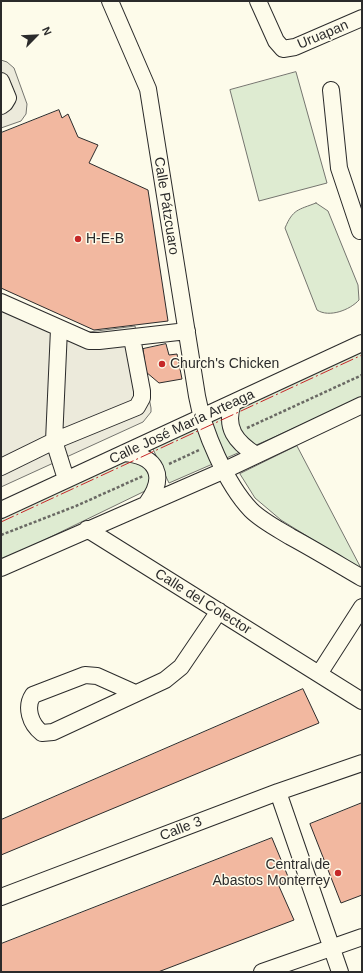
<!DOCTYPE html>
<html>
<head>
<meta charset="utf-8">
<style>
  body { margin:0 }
  #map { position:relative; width:363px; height:973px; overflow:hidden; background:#fdfbea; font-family:Helvetica,sans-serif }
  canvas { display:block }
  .frame { position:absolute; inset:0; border:2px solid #2b2b2b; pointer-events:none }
  .north { position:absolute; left:16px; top:16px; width:40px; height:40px; -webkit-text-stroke:3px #fdfbea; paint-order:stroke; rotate:66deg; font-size:11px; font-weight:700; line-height:16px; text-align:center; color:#2b2b2b }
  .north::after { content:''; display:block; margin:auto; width:14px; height:18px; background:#2b2b2b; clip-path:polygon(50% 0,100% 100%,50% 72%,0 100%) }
</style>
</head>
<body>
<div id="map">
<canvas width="363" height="973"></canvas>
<div class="frame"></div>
<div class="north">N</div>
</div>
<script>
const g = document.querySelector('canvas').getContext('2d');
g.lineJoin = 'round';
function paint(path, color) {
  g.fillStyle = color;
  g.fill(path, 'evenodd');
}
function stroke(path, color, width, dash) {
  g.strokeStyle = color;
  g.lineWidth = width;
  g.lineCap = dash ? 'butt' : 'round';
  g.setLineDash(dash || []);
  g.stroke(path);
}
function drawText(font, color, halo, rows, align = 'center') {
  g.font = font + ' Helvetica,sans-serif';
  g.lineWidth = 3;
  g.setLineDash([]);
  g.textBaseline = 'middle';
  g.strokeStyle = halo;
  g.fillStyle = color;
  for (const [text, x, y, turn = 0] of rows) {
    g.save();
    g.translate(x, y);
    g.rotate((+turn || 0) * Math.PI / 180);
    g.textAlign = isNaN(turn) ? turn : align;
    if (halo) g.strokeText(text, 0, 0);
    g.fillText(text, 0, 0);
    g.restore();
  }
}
const green = new Path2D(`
  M296,72L327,183L259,201L230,90Z
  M316,203L328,211L358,285L359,300C350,310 329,318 317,310L285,228C293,209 298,210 316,203Z
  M362,348V397L270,439L169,483L152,447Z
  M297,446L362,570L281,520L255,498L240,474Z
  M128,460C141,461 147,469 151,481L145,491L1,561V518Z`);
paint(green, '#deebd1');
stroke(green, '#74746e', 1);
const parking = new Path2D(`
  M1,60L7,62L14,68L27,104L26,114L21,121L1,128Z
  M1,294L89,332L135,326L151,408V412L143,422L1,487Z`);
paint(parking, '#eceadb');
stroke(parking, '#74746e', 1);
const building = new Path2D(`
  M59,110L62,118L68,114L78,137L98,145L89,163L148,190L168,321L94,330L1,288V133Z
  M166,344L169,355L177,354L182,379L159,383L146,372L143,349Z
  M303,689L319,723L1,855V820Z
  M362,803V895L341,903L310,824Z
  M272,838L289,879L278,884L294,920L158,972H1V944Z`);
paint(building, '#f2b8a0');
stroke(building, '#2b2b2b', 1);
const minor = new Path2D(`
  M110,1L148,89L197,396C203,430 226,484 251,510C262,521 278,529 291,537C315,550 338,564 362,578
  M258,1L276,41L283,49L295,47L362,18
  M1,81L8,98L5,103L1,106
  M331,90L339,168L360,231
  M1,302L89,341H99L187,331
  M59,329L54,441L66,479
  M233,403C224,428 236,442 256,455
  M124,453C157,456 167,476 147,503
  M1,467L54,441L137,407L142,398V391L132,338
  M1,510L362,343
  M87,529L362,701
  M1,568L225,470L362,405
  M319,674L362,607
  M135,693L97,676L85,675L33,695C25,707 30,724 42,733L53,732L165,680L181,667L219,611
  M278,792L340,972
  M1,897L278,792L362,763
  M262,972L362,937`);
stroke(minor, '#2b2b2b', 18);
stroke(new Path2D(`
  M247,428L362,375
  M169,464L199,450
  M1,535L76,506L143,476`), '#6a6964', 2.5, [3, 2]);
stroke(minor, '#fdfbea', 16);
stroke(new Path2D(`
  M1,522L362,355`), '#c62828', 1, [14, 3, 2, 3]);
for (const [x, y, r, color] of [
  [78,239,4,"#c62828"],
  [162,364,4,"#c62828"],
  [338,873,4,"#c62828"]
]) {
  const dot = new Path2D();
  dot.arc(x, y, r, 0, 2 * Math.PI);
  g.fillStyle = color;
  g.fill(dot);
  stroke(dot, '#fdfbea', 1.5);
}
drawText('14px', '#2b2b2b', '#fdfbea', [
  ["Uruapan",323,35,-23],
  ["Calle Pátzcuaro",166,206,81],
  ["Calle José María Arteaga",182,427,-25],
  ["Calle del Colector",203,602,32],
  ["Calle 3",181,829,-21]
]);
drawText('14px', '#2b2b2b', '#fdfbea', [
  ["H-E-B",86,239],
  ["Church's Chicken",170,364],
  ["Central de",330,865,"right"],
  ["Abastos Monterrey",330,881,"right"]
], 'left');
</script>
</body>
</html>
